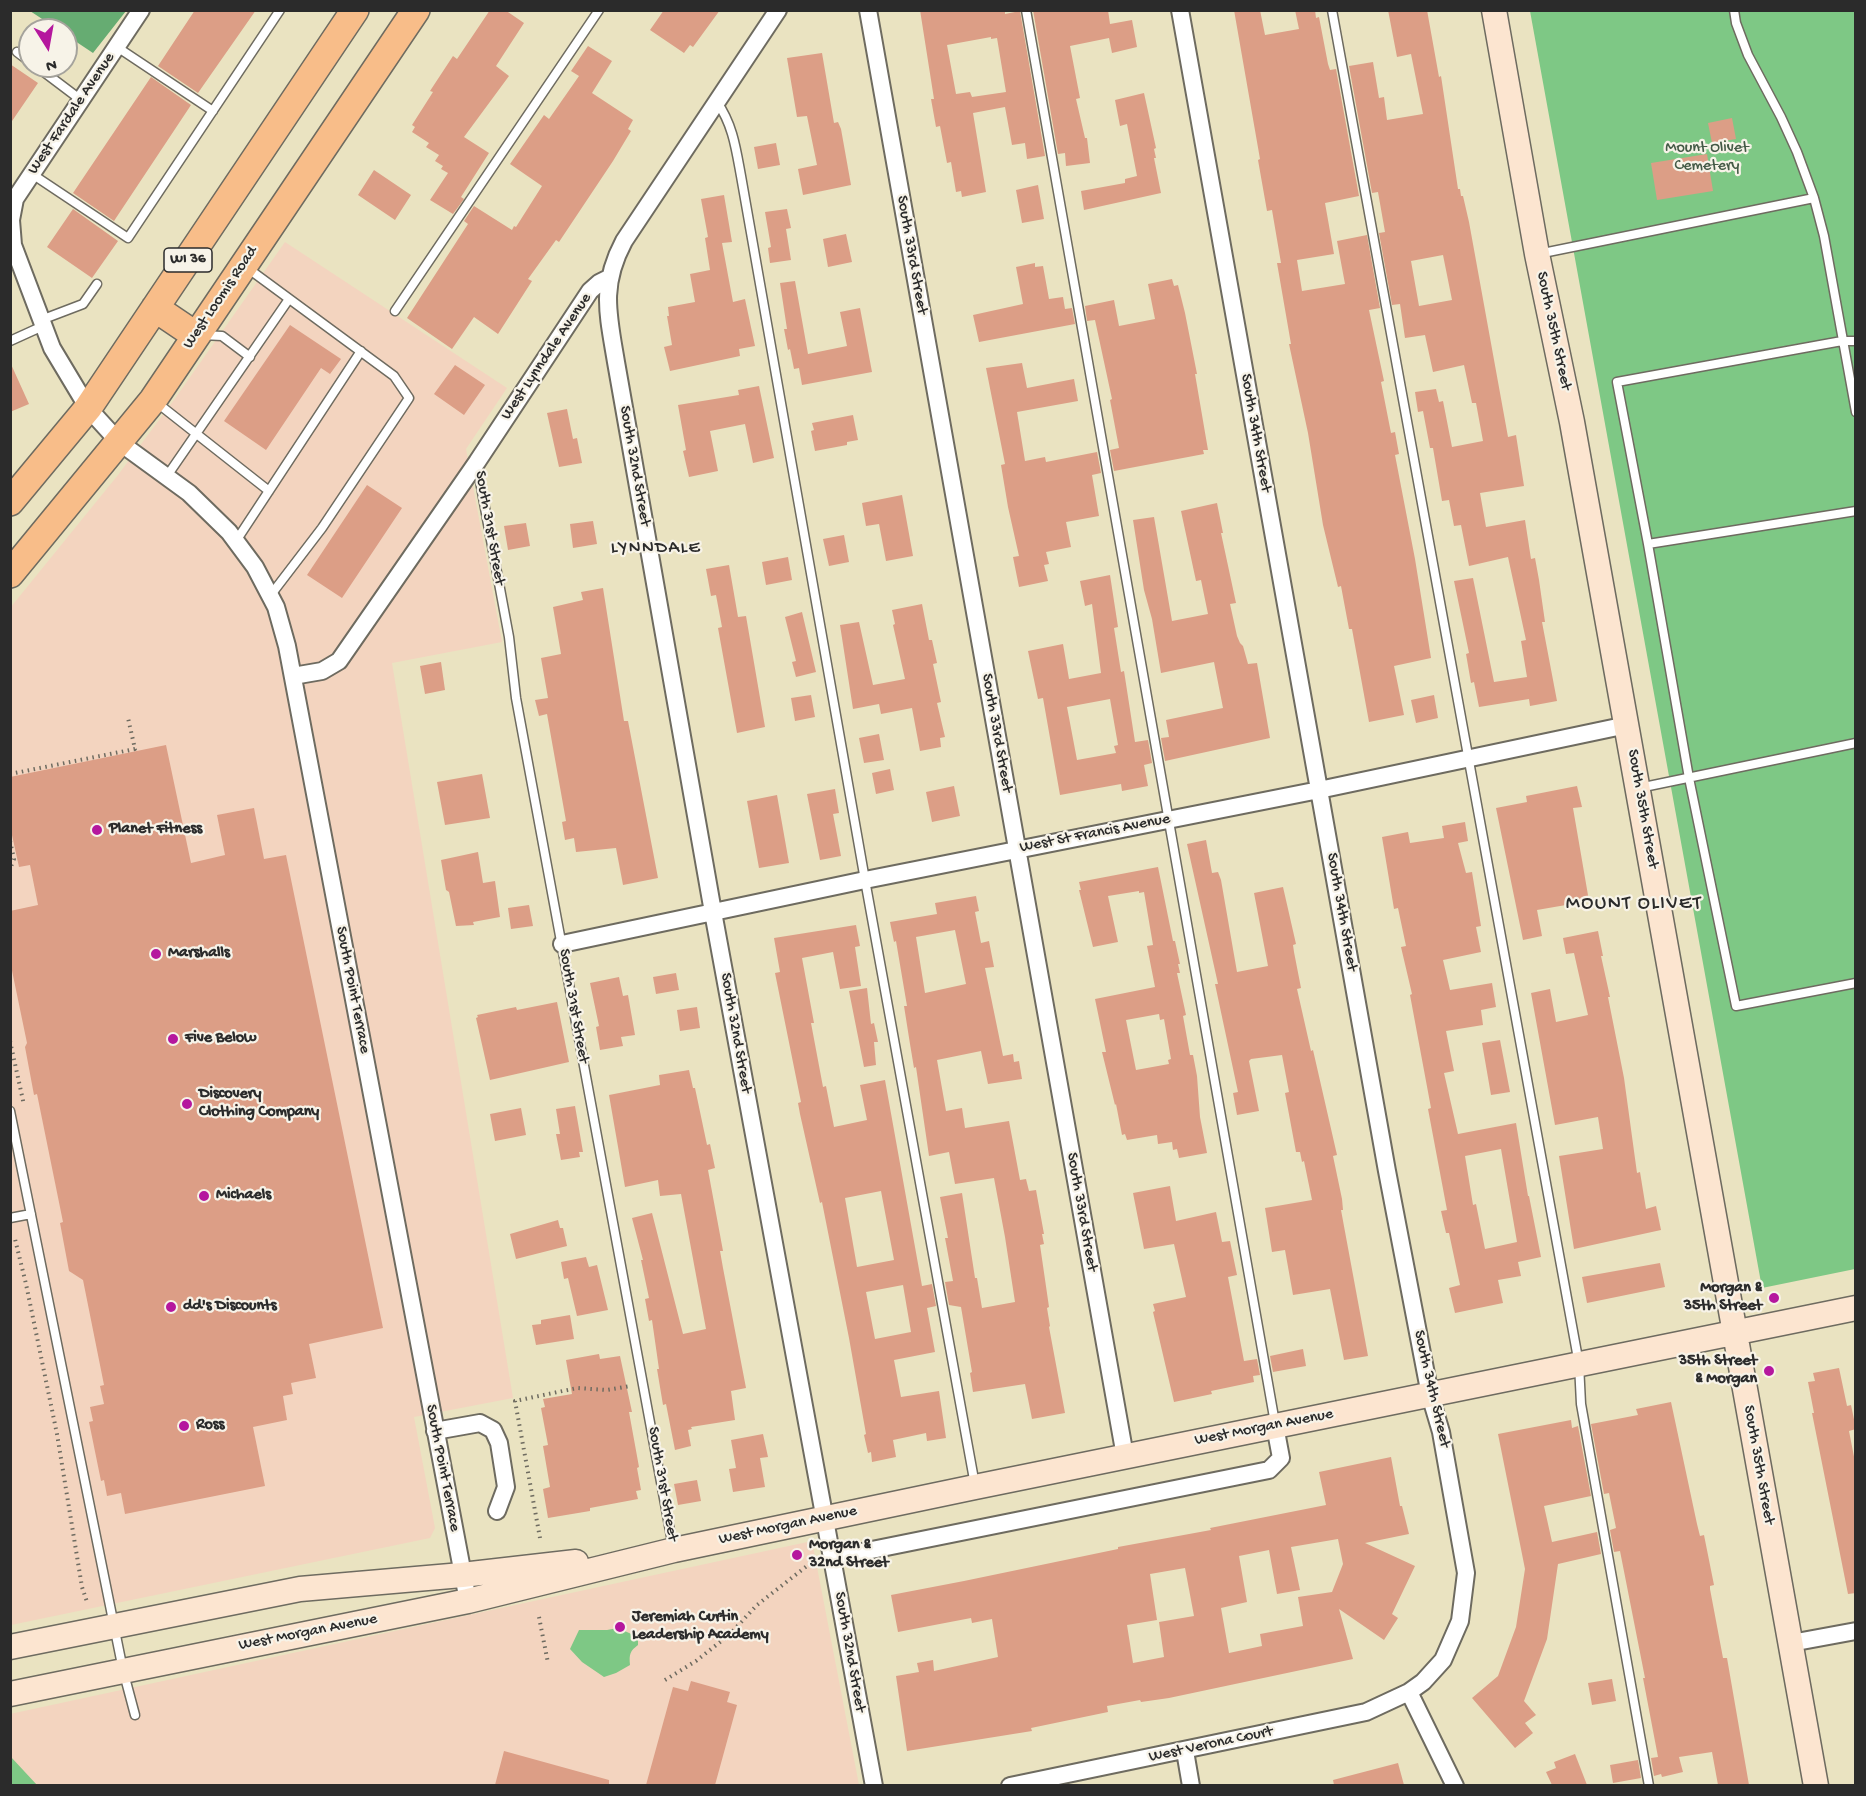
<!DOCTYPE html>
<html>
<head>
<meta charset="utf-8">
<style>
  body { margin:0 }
  #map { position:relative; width:1866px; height:1796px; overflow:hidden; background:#eae3c1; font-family:"Gochi Hand",sans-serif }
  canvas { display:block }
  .frame { position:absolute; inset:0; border:12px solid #2b2b2b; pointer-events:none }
  .north { position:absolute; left:18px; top:18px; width:60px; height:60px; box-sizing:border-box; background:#f7f3e8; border:2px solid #a5a39c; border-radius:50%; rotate:169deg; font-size:16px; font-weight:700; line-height:24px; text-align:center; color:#2b2b2b }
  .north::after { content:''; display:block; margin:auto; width:21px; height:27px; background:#b5179e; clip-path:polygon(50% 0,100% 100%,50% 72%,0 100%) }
</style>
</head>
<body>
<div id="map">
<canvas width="1866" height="1796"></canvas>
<div class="frame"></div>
<div class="north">N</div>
</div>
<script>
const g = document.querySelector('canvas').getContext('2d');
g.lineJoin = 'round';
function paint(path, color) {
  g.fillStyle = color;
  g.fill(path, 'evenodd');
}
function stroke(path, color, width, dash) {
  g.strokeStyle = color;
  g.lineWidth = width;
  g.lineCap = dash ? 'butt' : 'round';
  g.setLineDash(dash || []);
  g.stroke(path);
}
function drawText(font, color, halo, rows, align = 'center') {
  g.font = font + ' "Gochi Hand",sans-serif';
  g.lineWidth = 4.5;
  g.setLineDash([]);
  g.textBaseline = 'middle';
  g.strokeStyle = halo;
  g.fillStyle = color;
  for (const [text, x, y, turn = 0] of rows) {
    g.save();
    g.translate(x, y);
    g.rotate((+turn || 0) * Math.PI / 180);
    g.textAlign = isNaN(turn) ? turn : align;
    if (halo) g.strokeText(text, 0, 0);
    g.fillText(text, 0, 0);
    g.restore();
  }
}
paint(new Path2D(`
  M285,242L507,388L466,449L502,642L392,663L513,1398L414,1417L435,1528L430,1538L11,1625L10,608L118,475L174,400Z
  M812,1541L859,1785H35L11,1758L10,1714Z`), '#f3d4bf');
paint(new Path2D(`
  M1530,11H1855V1269L1762,1288Z
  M618,1628L638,1637V1645C630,1651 629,1654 630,1665L616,1673L604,1677L582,1662L570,1649L579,1630H607Z
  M10,1757H11L37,1785H11Z`), '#7ec885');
paint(new Path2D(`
  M30,11L126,10V11L93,53L66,35V30H59Z`), '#66ac72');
paint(new Path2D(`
  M195,10H256L198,93L158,66Z
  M490,10H505L524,23L496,66L509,76L464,137L489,153L461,197L464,199L453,214L430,200L448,173L441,169L443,166L435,161L439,155L426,147L429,143L412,132L415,127L412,125L433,92L430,91L453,56L457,59Z
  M664,10H720L693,47L690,45L684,53L650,30Z
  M920,10H1005V14L1020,11L1045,156L1027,159L1025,143L1012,145L1005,107L973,113L986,192L962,197L961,191L956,192L951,162L947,163L940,126L936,127L931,99H934ZM991,37V39L997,38L1006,92L972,97L970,92L956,94L947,45Z
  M1033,10H1108L1110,24L1132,20L1137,47L1112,53L1109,38L1070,46L1080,98L1076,99L1085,138H1087L1090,163L1066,166L1065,153L1058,154Z
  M1234,10H1260L1265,35L1299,29L1295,10H1315L1316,18L1319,17L1328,64L1330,70L1336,69L1359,196L1325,203L1334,254L1297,260L1302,291L1345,284L1337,241L1367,235L1380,308L1369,310L1384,381L1381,382L1391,433L1395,432L1399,454L1395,455L1415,559L1431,658L1394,666L1404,715L1369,722L1352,629H1349L1341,586L1338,587L1323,525L1308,433L1289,344H1291L1277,263H1281L1272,210L1267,211L1258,160L1260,159Z
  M1388,10H1427L1439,77L1441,76L1458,189H1460L1461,196H1463L1469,222L1508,437L1516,435L1524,486L1480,493L1486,527L1525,520L1531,559L1535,558L1539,580L1545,622H1542L1557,701L1530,706L1529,699L1479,707L1474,682L1471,683L1466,654L1469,653L1454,581L1473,578L1494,682L1527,677L1521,641L1526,640L1508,557L1469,566L1461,525L1454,526L1449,500L1442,501L1433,448H1430L1423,411L1418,412L1415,392L1436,389L1439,402L1443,401L1452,447L1483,441L1476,403H1472L1464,365L1433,372L1425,335L1405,338L1400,304L1392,305L1379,233L1385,232L1378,192L1372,193L1349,66L1373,62L1379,98L1384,97L1387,120L1423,114L1411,54L1397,57ZM1443,255L1452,300L1419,306L1411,261Z
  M588,46L612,61L592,93L633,120L628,129L631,131L613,161L559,242L556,240L528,279L532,281L498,334L474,317L452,349L407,318L468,224L464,221L474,206L512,230L514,226L516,227L542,186L510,164L544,115L549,119L579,76L571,71Z
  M822,53L834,123L838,122L841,129L851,185L803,195L798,169L817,165L807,116L797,117L787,58Z
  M10,64L38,83L10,124Z
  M151,77L191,105L114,221L73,193Z
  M1144,93L1156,148L1154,149L1156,158H1154L1161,193L1084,210L1081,191L1125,183V179L1137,176L1127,124L1120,126L1115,100Z
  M1732,118L1736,139L1712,143L1708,123Z
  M776,143L780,165L758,169L754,147Z
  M1707,154L1713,191L1657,200L1651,163Z
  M374,170L411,195L395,220L358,195Z
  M1038,185L1044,219L1022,223L1016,190Z
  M724,195L732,242L722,243L733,302L745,299L755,346L739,349L740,356L670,371L664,347L672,345L667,316H669L668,307L695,302L690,274L710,270L705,238L708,237L701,199Z
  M73,209L118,241L92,278L47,247Z
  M787,209L791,228L786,229L791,260L770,263L768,248L771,247L765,212Z
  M846,234L852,262L828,267L823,239Z
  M1035,263V267L1043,266L1049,299L1063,297L1065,309L1072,308L1075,324L979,342L973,315L1023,304L1016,267Z
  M1172,279L1174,286L1178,285L1185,313L1197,374H1195L1208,450H1203L1204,454L1114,471L1110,450L1119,448L1110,400L1112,399L1095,320L1087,321L1085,306L1114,300L1119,326L1155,319L1148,284Z
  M795,281L808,354L847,346L840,312L860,308L872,372L802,385L799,368L794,369L790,349L788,350L784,329H787L780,283Z
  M290,325L341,359L330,374L321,368L266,450L224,421Z
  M10,362L29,404L10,412Z
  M1022,363L1027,388L1074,379L1078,401L1017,412L1025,461L1045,457L1046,462L1097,452L1101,473L1092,475L1099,516L1066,522L1071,547L1046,552L1049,564L1044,565L1048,581L1019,587L1013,557L1019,556L1008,507L1001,465L1005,464L986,368Z
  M455,365L485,385L464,415L434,394Z
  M759,386L774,458L753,463L745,424L710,431L718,471L689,477L683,451L686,450L678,405L739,395L738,390Z
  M567,409L573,439L577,438L582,463L559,467L547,413Z
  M853,415L858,440L847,442V445L815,451L811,431L814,430L812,423Z
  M367,485L402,508L342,598L307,575Z
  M902,495L913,556L886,561L879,524L866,526L862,503Z
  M1217,503L1223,533H1221L1236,603L1230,604L1237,636L1240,643L1243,646L1248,664L1257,663L1270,738L1165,761L1161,738L1169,737L1166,720L1223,708L1214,662L1161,673L1152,619L1144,590L1133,520L1154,517L1172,621L1208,614L1201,580L1196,581L1181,511Z
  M593,521L597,544L573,548L570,524Z
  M526,523L530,546L508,550L504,526Z
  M844,535L849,562L829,566L823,539Z
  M788,557L792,580L766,585L762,562Z
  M729,565L738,617L746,616L765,727L737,733L718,628L722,627L716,595L711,596L706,569Z
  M1110,575L1118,627L1114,628L1121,672L1124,671L1135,742L1148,740L1152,763L1144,765L1148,786L1122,791L1121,784L1060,795L1043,698L1038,699L1028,651L1063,644L1069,679L1101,673L1092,604L1085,606L1080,581ZM1110,699L1118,745L1114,746L1116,753L1077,760L1067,707Z
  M603,588L624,721H628L658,878L623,885L616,848L576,852L574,838L565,840L562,822L566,821L547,714L539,716L535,700L548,698L541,658L561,654L553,607L583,600L581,592Z
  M922,604L929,640H932L937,663L933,664L941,702L937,703L945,737L940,738L941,747L920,751L912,708L881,714L879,704L853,709L840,625L859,622L873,685L905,679L893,625L895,624L892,610Z
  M802,612L816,672L796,677L792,662L796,661L785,617Z
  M441,662L445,690L425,694L420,666Z
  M811,695L815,717L795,721L791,698Z
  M1434,695L1438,718L1416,723L1411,700Z
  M879,734L884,760L864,763L859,738Z
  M166,745L191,863L225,855L217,815L254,808L264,859L286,855L383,1328L309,1344L316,1378L291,1383L293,1394L283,1396L287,1420L253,1427L265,1486L125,1514L121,1493L107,1496L104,1480L101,1481L89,1422L93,1421L90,1407L104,1404L100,1386L104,1385L83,1280L69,1271L60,1223L63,1222L37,1094L34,1095L25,1047L27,1043L10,961V911L38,905L30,865L19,867L10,826V777Z
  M890,769L894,790L876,794L872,773Z
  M482,774L490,818L445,825L437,782Z
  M954,786L960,816L932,822L926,792Z
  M1577,786L1582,807L1573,808L1589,901L1537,910L1542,936L1523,940L1496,808L1527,802L1526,796Z
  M835,789L839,813L833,814L841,856L820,860L807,794Z
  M777,795L789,863L759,868L747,801Z
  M1465,822L1468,841L1458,843L1466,873L1472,872L1481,926L1476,927L1481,952L1443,960L1450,990L1492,983L1496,1007L1481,1010L1483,1025L1446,1031L1454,1071L1444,1073L1458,1134L1516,1123L1528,1196H1529L1541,1257L1518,1262L1521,1276L1498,1280L1503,1303L1455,1313L1449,1288L1460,1285L1449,1233H1446L1441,1211L1447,1210L1428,1109L1431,1108L1410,995L1412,994L1401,947L1406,946L1398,908L1394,909L1382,837L1408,832L1410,843L1444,838L1442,826ZM1501,1149L1517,1242L1485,1249L1476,1204L1473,1205L1465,1156Z
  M1206,840L1212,873L1218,872L1221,880L1237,972L1268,966L1254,893L1283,887L1296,944L1293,945L1294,952L1301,988L1297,989L1311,1051L1313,1050L1337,1155L1333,1156L1342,1199L1343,1210H1341L1368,1356L1344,1360L1330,1289L1293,1295L1285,1250L1272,1252L1265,1208L1312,1200L1304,1161L1302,1162L1300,1152H1296L1285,1093L1289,1092L1282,1055L1251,1059L1249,1061L1259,1111L1237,1115L1233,1093L1238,1092L1215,984H1218L1187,844Z
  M478,852L483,883L495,881L500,917L473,922L474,925L456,926L449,892L446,890L441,860Z
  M1158,867L1173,941H1175L1180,964H1178L1180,973H1177L1186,1015L1183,1016L1190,1055H1193L1197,1076L1200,1117L1207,1153L1179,1158L1177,1149L1173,1150L1172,1142L1158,1144L1157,1135L1127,1140L1125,1134L1122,1135L1116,1104L1115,1105L1102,1052H1106L1095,999L1155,987L1147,946L1153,945L1144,892L1139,893V891L1108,896L1118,942L1093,947L1079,890H1081L1079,882ZM1159,1014L1160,1020L1164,1019L1171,1059L1168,1060L1169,1064L1136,1070L1126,1020Z
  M976,896L979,911L975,912L981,943L989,941L994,967L985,968L1003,1056L1013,1054L1014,1062L1019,1061L1022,1079L988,1084L981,1051L937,1060L946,1111L962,1108L965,1128L1009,1121L1020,1180L1026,1179L1029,1191L1036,1190L1044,1234H1042L1044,1244L1040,1245L1049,1307L1047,1308L1050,1326L1049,1327L1065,1413L1032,1419L1025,1384L973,1392L970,1373L972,1372L961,1307L949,1305L945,1282L953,1281L945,1238H948L940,1197L962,1193L975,1278H977L982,1308L1015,1302L1005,1237L994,1178L955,1184L949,1152L929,1156L916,1067L914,1068L910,1044L904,1006H907L896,941L894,942L890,922L937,914L935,903ZM955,930L966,984L925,993L916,937Z
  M529,905L533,926L511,929L508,908Z
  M856,925L860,946L855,947L861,986L840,989L833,952L802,958L814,1023H811L823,1087L826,1086L834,1127L867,1120L860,1085L885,1080L922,1286L932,1284L936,1306L927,1308L935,1352L894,1360L901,1397L939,1391L946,1438L927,1441L926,1433L893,1440L896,1457L872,1462L871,1452L868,1453L864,1435L866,1434L849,1338L822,1202L820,1203L800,1114L798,1103L801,1102L775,973L780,972L774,938ZM881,1191L894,1260L857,1267L845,1198ZM903,1285L911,1332L875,1339L866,1292Z
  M1598,931L1603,956H1601L1610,997H1608L1624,1078L1637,1173L1640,1172L1646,1209L1656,1206L1661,1230L1574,1249L1559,1156L1603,1149L1598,1117L1555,1125L1531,993L1550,989L1556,1022L1588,1015L1574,953L1566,954L1563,938Z
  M676,973L679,990L656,994L653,977Z
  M619,977L623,996L628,995L635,1035L621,1037L623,1046L600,1050L596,1027L599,1026L590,983Z
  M867,988L871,1024L874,1023L878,1042H874L876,1065L864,1067L849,991Z
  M557,1002L569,1062L490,1080L476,1018L478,1017L477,1015L516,1007L517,1010Z
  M697,1007L700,1028L680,1031L677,1010Z
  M1500,1040L1510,1092L1491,1095L1482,1043Z
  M689,1070L693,1088H695L707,1145L710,1144L715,1168L708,1170L723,1251H720L723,1268L746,1388L731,1391L735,1420L691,1427L692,1429L688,1430L691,1446L675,1450L666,1404L663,1405L657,1369H659L652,1320L649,1321L645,1299L649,1298L641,1260H643L632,1218L652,1213L683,1334L706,1329L681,1194L660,1196L658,1180L625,1187L609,1095L660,1085L659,1075Z
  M575,1106L583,1152H579L580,1157L561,1160L556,1134H560L556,1109Z
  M521,1108L526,1135L495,1141L490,1114Z
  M1170,1186L1176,1221L1216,1212L1222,1242L1230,1241L1237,1275L1228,1277L1244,1361L1257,1359L1260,1375L1253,1376L1254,1382L1211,1391L1212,1394L1174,1402L1153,1312L1155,1311L1153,1304L1186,1297L1174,1244L1144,1249L1133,1193Z
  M558,1220L560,1228H563L567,1246L516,1259L510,1234Z
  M586,1257L589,1267L597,1265L608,1310L577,1316L568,1278L564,1279L561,1262Z
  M1660,1263L1665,1287L1587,1303L1582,1277Z
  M570,1315L574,1339L536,1345L532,1325L541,1324V1320Z
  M1303,1349L1306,1366L1273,1372L1270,1356Z
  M599,1354L600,1359L620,1356L632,1412H629L639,1467L637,1468L641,1490L636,1491L638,1499L590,1508V1511L548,1518L543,1489L550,1487L543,1446L548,1445L541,1408L545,1407L543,1399L572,1394L566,1360Z
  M1839,1368L1847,1406L1851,1405L1856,1429L1849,1431L1856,1467V1593L1848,1594L1812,1413H1814L1808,1382L1815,1381L1813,1373Z
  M1671,1402L1697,1524L1700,1536L1704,1535L1714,1585L1710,1586V1589L1723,1658H1727L1749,1785H1718L1712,1752L1679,1757L1683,1772L1662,1777L1661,1774L1654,1776L1651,1758L1658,1757L1643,1678H1645L1620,1551L1614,1552L1610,1530L1616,1528L1609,1493L1604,1494L1591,1424L1638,1415L1636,1409Z
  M1571,1420L1572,1428L1578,1426L1591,1496L1544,1506L1552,1542L1597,1532L1601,1554L1558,1564L1547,1639L1524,1701L1536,1715L1525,1723L1533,1733L1515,1748L1472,1698L1498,1676L1516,1627L1525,1569L1498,1434Z
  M763,1434L768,1457L760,1458L765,1487L733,1492L729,1469L736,1468L731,1440Z
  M1391,1457L1400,1506H1402L1409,1534L1365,1543L1415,1566L1392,1614L1398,1618L1384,1640L1339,1609L1353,1659L1169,1698L1141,1702L1140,1700L1107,1706L1108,1712L1031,1728L1032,1731L907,1751L896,1676L919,1672L917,1663L933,1660L934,1671L998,1657L992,1619L972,1623L971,1618L898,1632L891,1595L964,1581L1118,1549V1547L1211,1530L1210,1528L1326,1505L1319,1472ZM1338,1539L1343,1564L1332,1592L1298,1597L1303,1626L1260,1634L1262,1646L1229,1653L1221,1608L1247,1602L1239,1556L1269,1550L1277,1594L1300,1590L1291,1547ZM1185,1568L1194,1616L1159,1622L1164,1657L1133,1663L1127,1625L1157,1620L1150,1574Z
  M697,1480L701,1501L678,1505L674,1484Z
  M1612,1679L1616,1701L1592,1705L1588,1683Z
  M691,1681L730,1692L727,1702L737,1705L715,1785H646L673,1687L688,1691Z
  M504,1751L609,1780V1785H495Z
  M1575,1754L1587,1785H1552L1546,1772L1556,1768L1554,1762Z
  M1638,1760L1641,1778L1613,1783L1610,1765Z
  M1398,1763L1404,1785H1334L1333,1780Z`), '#dc9e86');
const lane = new Path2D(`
  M1026,10L1275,1423
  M1332,10L1579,1364L1581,1404L1649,1786
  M1734,10L1736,23L1748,55L1781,117L1797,152L1814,198L1824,236L1856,412
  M117,47L213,111
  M17,52L30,62
  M36,66L81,100
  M717,102C733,125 736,149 741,176L865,880L975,1485
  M32,174L128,238L280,10
  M1538,254L1814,198
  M246,267L394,376L409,398L322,528L270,596
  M395,311L599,10
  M41,320L83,304L97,284
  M202,335L222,336L250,357
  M10,341L43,326
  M1856,341H1842L1617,382L1648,544L1689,778L1736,1006L1856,983
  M156,402L269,491
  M477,465L509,637L516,698L673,1547
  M167,476L289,299
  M236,541L361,351
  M1648,544L1856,511
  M1639,788L1856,743
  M10,1111L123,1670L135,1715
  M10,1218L31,1214`);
const street = new Path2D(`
  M141,10L15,199L11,220L13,245L52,348L88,408L119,442L189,493L229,532L255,567L276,607L287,646L468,1601
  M778,10L624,241C600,286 608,314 616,362L713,912L874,1786
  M868,10L1125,1456
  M293,676L322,671L339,661L477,462L590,291L599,283L609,278
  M562,944L865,880L1319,790L1627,725
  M435,1431L480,1423L493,1430L499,1443L506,1487L497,1511
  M832,1558L1269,1470L1281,1458L1275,1426
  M1791,1643L1856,1631
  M1409,1692L1455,1786
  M1185,1751L1191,1786
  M1010,1786L1366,1712L1409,1692L1423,1682L1443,1660L1460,1621L1466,1573L1441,1432L1430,1395L1387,1171L1180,10`);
const secondary = new Path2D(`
  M1494,10L1537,254L1572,422L1816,1786
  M10,1647L300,1589L462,1575L576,1562
  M10,1694L468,1601L674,1550L975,1487L1856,1308`);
const primary = new Path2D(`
  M155,308L195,335
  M10,502L88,408L355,10
  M10,574L153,400L416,10`);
stroke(lane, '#6e6b60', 11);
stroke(street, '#6e6b60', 20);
stroke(secondary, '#6e6b60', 27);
stroke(primary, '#6e6b60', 30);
stroke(new Path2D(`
  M10,774L135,749L128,718
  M10,841L14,859L10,869
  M10,1041L24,1105
  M10,1240L15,1239L26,1284L57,1434L82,1587L87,1602
  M540,1538L515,1401L577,1388L607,1390L630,1386
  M539,1617L548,1663
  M665,1680L696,1661L729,1635L757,1605L812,1562`), '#6e6b60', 4, [1.5, 4.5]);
stroke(lane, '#fff', 8);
stroke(street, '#fff', 16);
stroke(secondary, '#fce5d0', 24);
stroke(primary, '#f8bd89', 27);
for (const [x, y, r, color] of [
  [97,830,6,"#b5179e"],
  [156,954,6,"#b5179e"],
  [173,1039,6,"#b5179e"],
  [187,1104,6,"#b5179e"],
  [204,1196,6,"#b5179e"],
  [1774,1298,6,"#b5179e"],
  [171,1307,6,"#b5179e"],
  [1769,1371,6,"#b5179e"],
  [184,1426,6,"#b5179e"],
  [797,1555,6,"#b5179e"],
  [620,1627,6,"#b5179e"]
]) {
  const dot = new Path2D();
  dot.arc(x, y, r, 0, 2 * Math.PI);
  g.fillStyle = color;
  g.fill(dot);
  stroke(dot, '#f7f3e8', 2);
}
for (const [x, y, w] of [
  [188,260,48]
]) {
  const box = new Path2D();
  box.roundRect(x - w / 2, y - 12, w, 24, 4.5);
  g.fillStyle = '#f7f3e8';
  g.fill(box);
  stroke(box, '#2b2b2b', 1.5);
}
drawText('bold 15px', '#2b2b2b', null, [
  ["WI 36",188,260]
]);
drawText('16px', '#2b2b2b', '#f7f3e8', [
  ["West Fardale Avenue",72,114,-56],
  ["South 33rd Street",911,255,80],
  ["West Loomis Road",221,298,-56],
  ["South 35th Street",1553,331,78],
  ["West Lynndale Avenue",547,357,-56],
  ["South 34th Street",1255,433,80],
  ["South 32nd Street",634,466,80],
  ["South 31st Street",489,528,80],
  ["South 33rd Street",996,733,80],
  ["South 35th Street",1642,809,80],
  ["West St Francis Avenue",1095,834,-11],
  ["South 34th Street",1341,912,80],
  ["South Point Terrace",352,990,79],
  ["South 31st Street",573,1006,80],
  ["South 32nd Street",735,1033,80],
  ["South 33rd Street",1081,1212,80],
  ["South 34th Street",1431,1389,77],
  ["West Morgan Avenue",1264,1428,-11],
  ["South 35th Street",1758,1465,80],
  ["South Point Terrace",442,1468,79],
  ["South 31st Street",662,1484,80],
  ["West Morgan Avenue",788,1526,-12],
  ["West Morgan Avenue",308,1633,-11],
  ["South 32nd Street",849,1652,80],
  ["West Verona Court",1211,1745,-12]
]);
drawText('16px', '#445a46', '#f7f3e8', [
  ["Mount Olivet",1707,149],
  ["Cemetery",1707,167]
]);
drawText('bold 16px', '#2b2b2b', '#f7f3e8', [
  ["Planet Fitness",109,830],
  ["Marshalls",168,954],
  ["Five Below",185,1039],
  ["Discovery",199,1095],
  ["Clothing Company",199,1113],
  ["Michaels",216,1196],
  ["Morgan &",1762,1289,"right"],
  ["35th Street",1762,1307,"right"],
  ["dd's Discounts",183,1307],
  ["35th Street",1757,1362,"right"],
  ["& Morgan",1757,1380,"right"],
  ["Ross",196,1426],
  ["Morgan &",809,1546],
  ["32nd Street",809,1564],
  ["Jeremiah Curtin",632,1618],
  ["Leadership Academy",632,1636]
], 'left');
g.letterSpacing = '1.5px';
drawText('18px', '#2b2b2b', '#f7f3e8', [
  ["LYNNDALE",656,549]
]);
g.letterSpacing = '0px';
g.letterSpacing = '1.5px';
drawText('20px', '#2b2b2b', '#f7f3e8', [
  ["MOUNT OLIVET",1634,905]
]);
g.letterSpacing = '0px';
</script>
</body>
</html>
